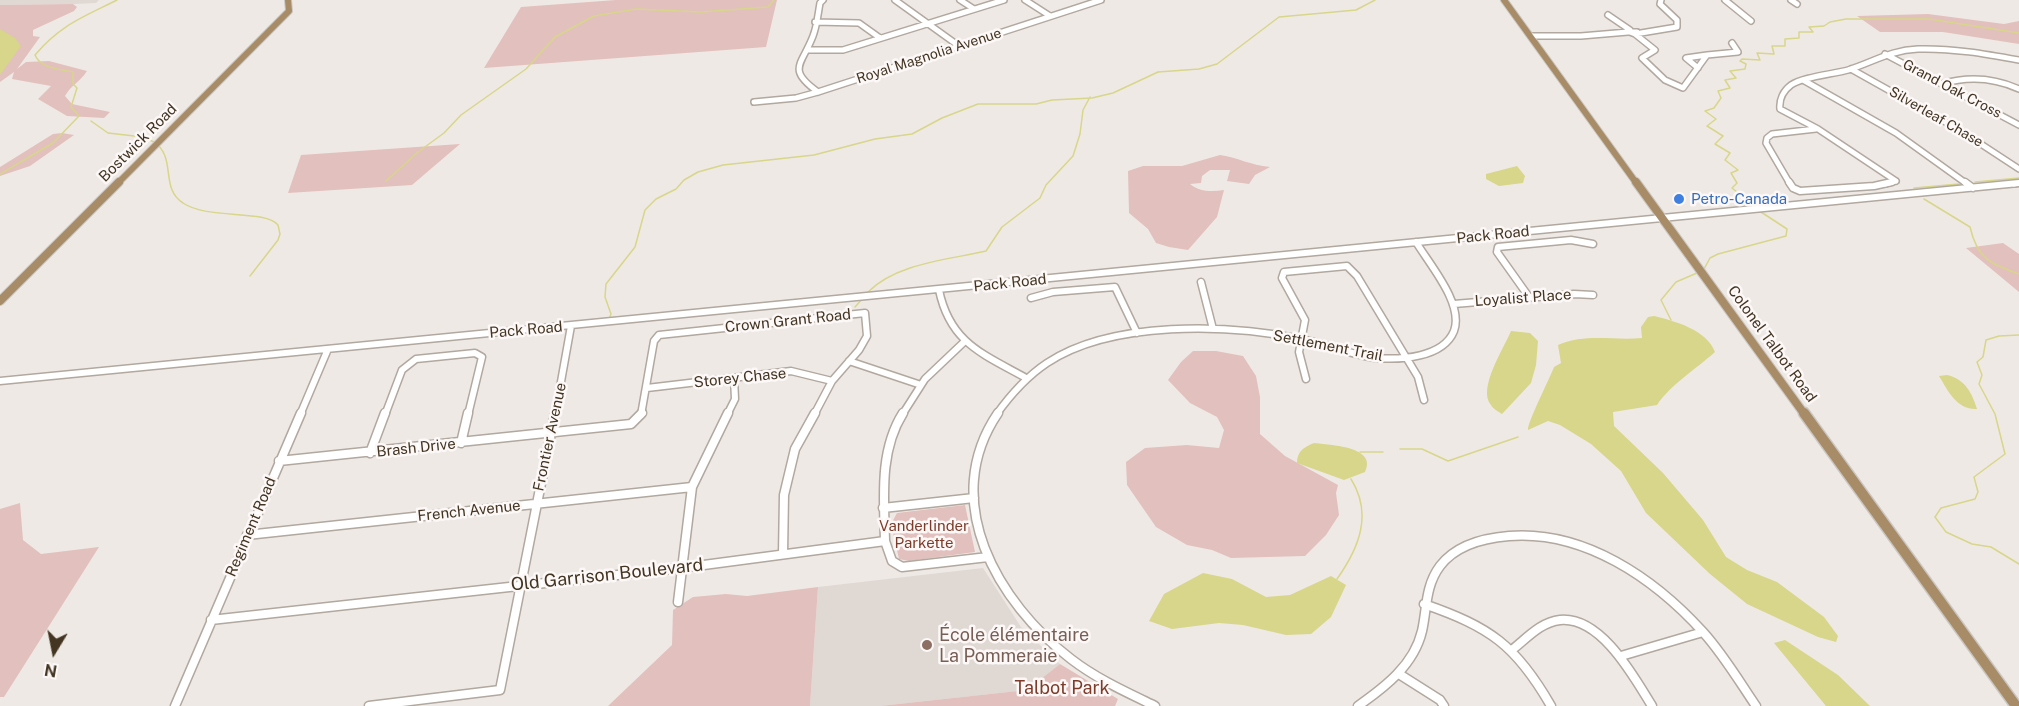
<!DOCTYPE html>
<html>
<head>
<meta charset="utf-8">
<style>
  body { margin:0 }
  #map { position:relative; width:2019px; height:706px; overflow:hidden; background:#efe9e5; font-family:"Public Sans",sans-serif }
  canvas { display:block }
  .north { position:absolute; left:24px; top:622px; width:60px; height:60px; -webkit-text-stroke:4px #fbf8f7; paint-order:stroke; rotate:190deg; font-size:16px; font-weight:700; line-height:24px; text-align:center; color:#433522 }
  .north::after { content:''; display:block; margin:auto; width:21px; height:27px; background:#433522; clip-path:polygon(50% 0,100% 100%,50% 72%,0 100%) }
</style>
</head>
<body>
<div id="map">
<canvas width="2019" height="706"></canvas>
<div class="north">N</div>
</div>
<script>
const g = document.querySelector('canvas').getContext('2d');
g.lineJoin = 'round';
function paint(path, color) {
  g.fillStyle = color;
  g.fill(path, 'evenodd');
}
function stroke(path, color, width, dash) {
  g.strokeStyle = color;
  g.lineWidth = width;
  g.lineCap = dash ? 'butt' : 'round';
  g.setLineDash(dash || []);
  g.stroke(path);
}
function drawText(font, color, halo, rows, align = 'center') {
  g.font = font + ' "Public Sans",sans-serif';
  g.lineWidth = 5;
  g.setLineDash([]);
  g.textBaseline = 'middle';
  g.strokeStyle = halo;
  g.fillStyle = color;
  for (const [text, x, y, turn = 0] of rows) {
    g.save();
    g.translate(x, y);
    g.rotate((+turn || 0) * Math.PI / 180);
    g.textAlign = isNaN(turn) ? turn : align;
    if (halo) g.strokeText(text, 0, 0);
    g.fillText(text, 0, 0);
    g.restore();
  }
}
paint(new Path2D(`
  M0,0H99L96,3L73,4L0,5Z
  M983,568L1021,627L1060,664L1028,690L880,706H810L818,587Z`), '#dfd8d3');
paint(new Path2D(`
  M616,0H777L766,47L484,68L521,7Z
  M73,4L77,7L74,11L33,30V36L40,37L17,69L26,62L49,61L87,71C81,81 71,85 65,96L72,104L110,112L104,118L67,116L38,99L51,86L12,79L14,72L0,82V5Z
  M1928,14L2004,24L2019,21V44L1943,32H1880L1857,16Z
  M62,133L74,135L30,166L0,176V167L53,134Z
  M460,144L412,185L288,193L301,155Z
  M1220,155C1239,158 1250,165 1270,167L1255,175L1249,184L1227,181L1230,170H1210L1202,176L1201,183L1190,184C1199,192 1212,192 1224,190L1217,217L1188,250L1169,247L1156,243L1148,229L1129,213L1128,171L1143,166H1182Z
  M2003,243L2019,254V292L1966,248Z
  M1193,351H1216L1243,356L1256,376L1260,397V434L1285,456L1338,485L1336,493L1339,515L1326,535L1305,556L1231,558L1212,550L1187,545L1156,527L1127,485L1126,462L1145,448L1187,445L1219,448L1224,430L1217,417L1190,403L1168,380L1181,362Z
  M20,503L23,540L41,554L99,547L4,697H0V509Z
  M965,505L975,552L909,561L899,559L891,524L897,513Z
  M818,587L810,706H608L672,645L673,610L693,597L726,594L747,596Z
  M1060,664L1118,699L1115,706H880L1027,690Z`), '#e2c0bd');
paint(new Path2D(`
  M0,29L15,38L21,46L0,75Z
  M1517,166L1525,176L1523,183L1499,186L1486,179V174Z
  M1654,316C1675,321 1707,330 1715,352C1696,369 1670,385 1657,405L1613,412L1614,426L1663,473L1703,520L1726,557L1747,570L1777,582L1824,617L1838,636L1836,642L1818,637L1747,604L1710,574L1646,513L1621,471L1591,444L1560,425L1548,421L1528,430C1527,423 1550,378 1554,367L1561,363L1558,345C1586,333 1613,341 1642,338L1641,327L1648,317Z
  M1511,331L1530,333L1538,341L1536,365L1531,383L1502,414C1498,411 1493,409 1491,405C1477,389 1504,348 1511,331Z
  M1947,375C1965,379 1972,393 1977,409C1957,410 1948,391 1939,376Z
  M1314,443C1329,445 1378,446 1365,472L1344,480L1297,463C1297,451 1304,447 1314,443Z
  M1203,573L1232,579L1266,597L1290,595L1331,576L1346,585L1331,617L1311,634L1286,635L1243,625L1219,623L1172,629L1149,621L1164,594Z
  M1785,640L1838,675L1870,706H1826L1774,643Z`), '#d7d68a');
stroke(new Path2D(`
  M1736,78L1730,71L1745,69L1746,64L1740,61L1742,59L1760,60L1757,53L1774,54L1772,46H1785V39L1799,38V32H1813L1809,27L1824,26L1830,22L1846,19H1929L2019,33
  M1736,78L1725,80L1730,88L1718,91L1721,98L1714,108L1705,111L1716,119L1707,126L1723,136L1715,144L1730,153L1725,160L1738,170L1731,173L1737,183L1732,188L1751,203
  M91,121L108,133L143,137L154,142
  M158,145C175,162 161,189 183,203C208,220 265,209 278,225L280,234L278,240L250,276
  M0,174L53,143L79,116L71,107L77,88L73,84V72C60,69 41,69 35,55C60,25 83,17 117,0
  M386,181L418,152L444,133L461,115L526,69L555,37L594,16L636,9L701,12L768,7L774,0
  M1975,182L2019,178
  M1914,188L1959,184
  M1924,199L1970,227C1977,258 1990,264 2019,274
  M1704,269L1710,258L1718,254L1786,236L1787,229L1761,212
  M868,292C897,263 948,260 986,251L1002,227L1040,198L1046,185L1073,156L1080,134L1083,110L1090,97
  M855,307L863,298
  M609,319L611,314L605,297L606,284L635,247L645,210L656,199L676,189L684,180L698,172L723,165L814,155L875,139L912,134L942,118L978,104H1036L1052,100L1092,98L1113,93L1158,72L1199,69L1217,64L1279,17L1356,10L1375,0
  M1671,320L1661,300L1676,282L1697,273
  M2019,335L1999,336L1986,340L1983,357L1977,362L1982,375L1979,384L1995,414L2005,454L1974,477L1978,492L1975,499L1941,508L1935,517L1946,532L1972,544L1991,547L2019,564
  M1400,449H1422L1448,461L1518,437
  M1360,452H1383
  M1337,579C1359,548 1373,514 1351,479`), '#d7d68a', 1.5);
const minorFar2 = new Path2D(`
  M895,0L959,46
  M960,0L974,9
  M1025,0L1050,16
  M1725,0L1751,21
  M1791,0L1797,4
  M1608,15L1630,30
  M815,22L859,23L880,38
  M1637,32L1627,31L1635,34L1677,27V20L1660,4L1661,0
  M1635,34L1655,50L1642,58L1665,80L1683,88L1707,55L1738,52L1732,43
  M1531,36H1581L1628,32
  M808,50H843L1004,0
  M1885,54L2019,125
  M1698,68L1686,58L1707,55
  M1851,69L1958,129L2019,169
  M1803,80L1896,133L1967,184
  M1942,84C1968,76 1994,78 2019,89
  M818,92C786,69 802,65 813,36C817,26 818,14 820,3L823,0
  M754,102L796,98L818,92L1101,0
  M1896,181L1818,129L1780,109C1779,100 1783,91 1791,85C1802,77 1834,74 1848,70C1873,62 1891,50 1918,49C1952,48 1986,54 2019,60
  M1790,184L1766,143L1767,138L1772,134L1816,129
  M1885,184L1896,181
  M2014,184L2019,183`);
const minorFar1 = new Path2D(`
  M1789,182L1793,188L1800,191L1874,186L1892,182
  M1965,182L1973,188
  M1201,282L1213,329
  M939,290C950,343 983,354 1026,378
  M1529,297L1497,252L1498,247L1571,240L1593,244
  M1031,298L1053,292L1115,287L1137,333
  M1454,304L1574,294L1593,295
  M849,361L921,385
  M1306,379L1299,352L1305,320L1282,278L1284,272L1347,266L1357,276L1418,377L1424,400
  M0,381L2019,183
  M647,388L791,371L832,381
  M300,415L328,349
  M385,415L402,370L416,359L475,353L482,357L468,415
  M555,415L571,326
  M641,415L654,341L659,335L865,313L867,336L859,350L832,381L814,415
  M727,415L735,399L734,378
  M902,415L925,379L964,342
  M996,415C1011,394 1026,377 1047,363C1112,320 1228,324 1301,339C1327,344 1351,355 1376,358C1400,360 1443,358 1454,331C1464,304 1430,265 1416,242`);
const minor = new Path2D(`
  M998,413C938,501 998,603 1071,659C1097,679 1126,692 1155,706
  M461,443L468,413
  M370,453L385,413
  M279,461L631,424L642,413
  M883,508L974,498
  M247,535L692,487
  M885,541C884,498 879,451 903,413
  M783,554L784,495L795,449L815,413
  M678,602L692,487L728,413
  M1424,604C1490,627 1516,645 1551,706
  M211,620L681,568L885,541L892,561L902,567L988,557
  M1513,649C1527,638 1541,622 1560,620C1601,616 1634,677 1652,706
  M1621,656L1703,632
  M1399,674L1440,700L1444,706
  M175,706L301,413
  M369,706L500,690L555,413
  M1358,706C1385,687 1414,665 1422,631C1427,609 1425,586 1440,566C1456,545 1484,538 1509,536C1584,530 1654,578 1703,632C1723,654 1739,681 1756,706`);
const majorFar2 = new Path2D(`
  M1504,0L1637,184
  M117,184L289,11L288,0`);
const majorFar1 = new Path2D(`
  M1636,182L1805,415
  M0,301L119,182`);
const major = new Path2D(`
  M1804,413L2016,706`);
stroke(minorFar2, '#b1a89f', 8);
stroke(minorFar1, '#b1a89f', 9);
stroke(minor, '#b1a89f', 11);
stroke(majorFar2, '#cac6c1', 8);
stroke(majorFar1, '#cac6c1', 10);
stroke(major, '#cac6c1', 13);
stroke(minorFar2, '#fff', 5);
stroke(minorFar1, '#fff', 6);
stroke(minor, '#fff', 8);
stroke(majorFar2, '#a88c67', 6);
stroke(majorFar1, '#a88c67', 8);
stroke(major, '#a88c67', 10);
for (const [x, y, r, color] of [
  [1679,199,6,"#3f7fe0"],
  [927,645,6,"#8d6e63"]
]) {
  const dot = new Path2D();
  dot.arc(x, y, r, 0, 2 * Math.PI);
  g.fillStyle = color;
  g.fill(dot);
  stroke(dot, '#fbf8f7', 2);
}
drawText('14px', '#433522', '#fbf8f7', [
  ["Royal Magnolia Avenue",929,56,-18],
  ["Grand Oak Cross",1952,89,28],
  ["Silverleaf Chase",1936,117,30]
]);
drawText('15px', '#433522', '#fbf8f7', [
  ["Bostwick Road",138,143,-45],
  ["Pack Road",1493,235,-6],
  ["Pack Road",1010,283,-6],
  ["Loyalist Place",1523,298,-4],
  ["Crown Grant Road",788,321,-6],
  ["Pack Road",526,330,-5],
  ["Colonel Talbot Road",1772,344,54],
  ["Settlement Trail",1328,346,11],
  ["Storey Chase",740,378,-6],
  ["Frontier Avenue",550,437,-78],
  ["Brash Drive",416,448,-6],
  ["French Avenue",469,511,-6],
  ["Regiment Road",251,527,-67]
]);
drawText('15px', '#366cbe', '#fbf8f7', [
  ["Petro-Canada",1691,199]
], 'left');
drawText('15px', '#7e3b29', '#fbf8f7', [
  ["Vanderlinder",924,526],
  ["Parkette",924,543]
]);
drawText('18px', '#433522', '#fbf8f7', [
  ["Old Garrison Boulevard",607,575,-6]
]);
drawText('18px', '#785e54', '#fbf8f7', [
  ["École élémentaire",939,635],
  ["La Pommeraie",939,656]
], 'left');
drawText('18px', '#7e3b29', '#fbf8f7', [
  ["Talbot Park",1062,688]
]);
</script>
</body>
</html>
